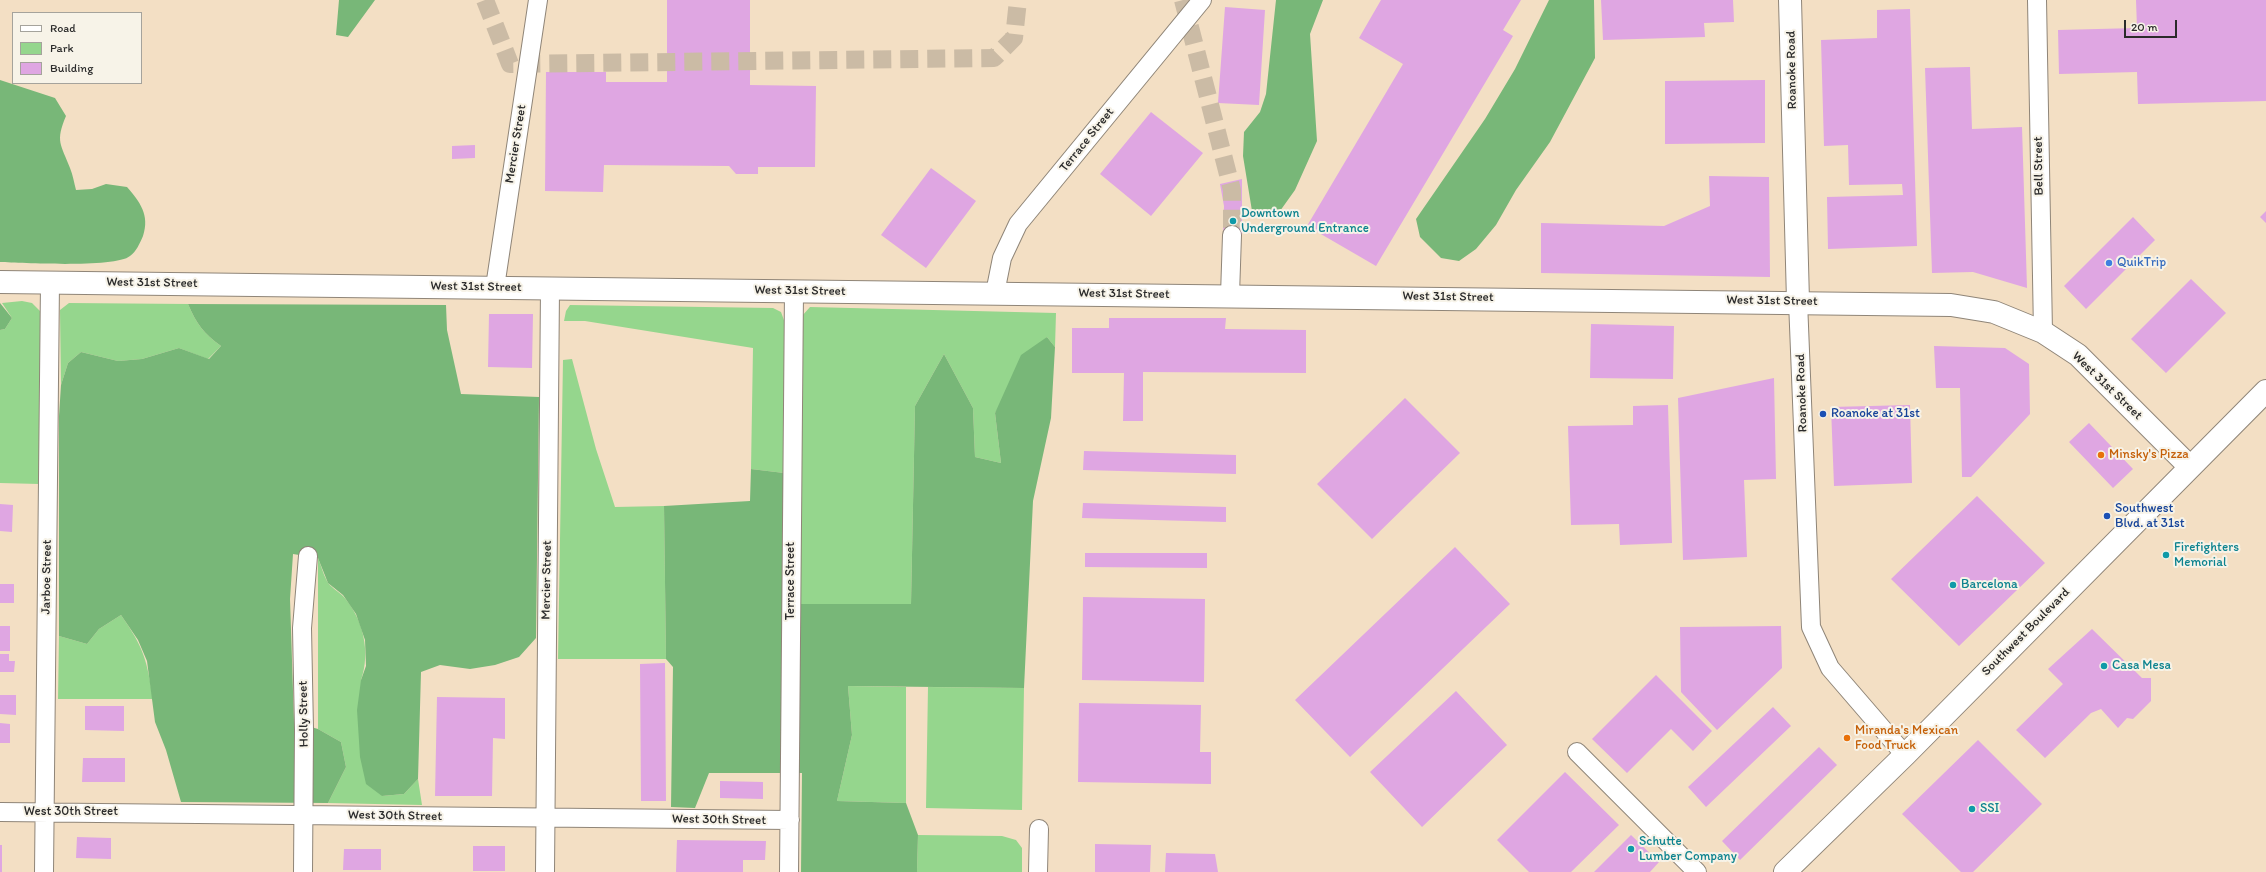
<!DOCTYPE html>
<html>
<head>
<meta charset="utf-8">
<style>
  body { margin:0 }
  #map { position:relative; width:2266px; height:872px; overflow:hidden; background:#f3dfc4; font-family:Itim,sans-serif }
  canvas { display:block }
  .legend { position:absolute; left:12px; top:12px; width:130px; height:72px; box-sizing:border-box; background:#f7f3e8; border:1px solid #a5a39c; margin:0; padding:5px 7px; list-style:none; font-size:12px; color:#2b2b2b }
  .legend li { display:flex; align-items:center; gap:8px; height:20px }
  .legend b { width:20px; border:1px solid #a5a39c }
  .scale { position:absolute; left:2124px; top:20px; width:53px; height:18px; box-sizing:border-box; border:2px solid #2b2b2b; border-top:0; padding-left:5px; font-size:12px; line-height:14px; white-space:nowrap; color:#2b2b2b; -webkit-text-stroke:3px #f7f3e8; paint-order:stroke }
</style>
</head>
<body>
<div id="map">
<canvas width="2266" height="872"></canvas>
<ul class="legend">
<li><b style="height:5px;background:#fff"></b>Road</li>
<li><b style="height:11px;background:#95d68d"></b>Park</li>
<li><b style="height:11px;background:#dfa6e2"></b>Building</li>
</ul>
<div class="scale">20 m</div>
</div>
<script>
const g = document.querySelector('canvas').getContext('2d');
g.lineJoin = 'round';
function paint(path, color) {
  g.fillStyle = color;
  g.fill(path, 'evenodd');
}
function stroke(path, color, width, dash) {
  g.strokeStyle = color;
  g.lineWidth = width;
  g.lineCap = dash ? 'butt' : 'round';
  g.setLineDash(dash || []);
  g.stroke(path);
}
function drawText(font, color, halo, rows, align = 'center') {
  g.font = font + ' Itim,sans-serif';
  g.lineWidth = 4;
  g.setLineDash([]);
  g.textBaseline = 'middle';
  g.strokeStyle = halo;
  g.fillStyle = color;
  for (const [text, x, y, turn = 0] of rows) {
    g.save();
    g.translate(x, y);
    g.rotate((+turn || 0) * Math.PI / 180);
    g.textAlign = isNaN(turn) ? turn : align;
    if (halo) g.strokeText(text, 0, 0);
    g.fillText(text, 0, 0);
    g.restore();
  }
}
paint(new Path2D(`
  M22,301L32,303L42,313L39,484L0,483V330L5,329L12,318L2,303Z
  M69,303L188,304C196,323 204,334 221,346L208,359L179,348L142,359L118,361L81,352L68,363L61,385L60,310Z
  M570,305L773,308L781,312L785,323L784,473L751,469L753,348L585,321H564L566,311Z
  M810,307L1056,313L1055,347L1047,337L995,413L1001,463L975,457L973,408L944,354L915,406L911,604H798L802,316Z
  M572,359L596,449L615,507L664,506L666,659H558L563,360Z
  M318,558C321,565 323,574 327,581C330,587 338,591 343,596C363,618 371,652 361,680L382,796L404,794L418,779L422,805L328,803L346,767L341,742L318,729Z
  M121,615C144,648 147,660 153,699H58L59,636L87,644L99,629Z
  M848,686L906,687V803L837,801L852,735Z
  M928,687L1024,688L1022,810L926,808Z
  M918,835L1002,836L1016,840L1022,848V872H917Z`), '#95d68d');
paint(new Path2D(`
  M339,0H375L348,37L336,35Z
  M1276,0H1323L1310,34L1317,141L1295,190L1280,211L1262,217L1252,211L1243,156L1244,132L1260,112L1266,94Z
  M1549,0H1594L1595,58L1550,142L1516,190L1496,225L1476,249L1459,261L1441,258L1420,237L1416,219L1485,119L1515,69Z
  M0,80L55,98L66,116C55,142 61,144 70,168C73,175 74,183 76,190L92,189L106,184L127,187C140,202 150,215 143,236C140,243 136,252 130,256C116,268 23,263 0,262Z
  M0,303L12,318L5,329L0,330Z
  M188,304L446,305L447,330L461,394L539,397L536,638L519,657L495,665L470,669L440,665L421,672L418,779L404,794L382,796L366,784L360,757L357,710L361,680L366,666L365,640L356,614L343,595L328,583L318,558L293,554L290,599L294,722L318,729L341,742L346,767L328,803L181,802L166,750L155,722L147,661L138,640L121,615L99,629L87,644L59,636V416L61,385L68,363L81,352L118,361L142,359L179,348L209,359L221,346C204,334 196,323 188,304Z
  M1047,337L1055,347L1051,418L1033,501L1024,688L848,686L852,735L837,801L906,803L918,835L917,872H801L802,773H709L695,808L671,807L673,667L666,659L664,506L750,501L751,469L784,473L798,604H911L915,406L944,354L973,408L975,457L1001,463L995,413L1021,355Z`), '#78b778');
paint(new Path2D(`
  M667,0H750V85L816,86L815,167H758V174H736L729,166L604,165L603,192L545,191L546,72H606V82H667Z
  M1381,0H1521L1503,30L1513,36L1376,266L1307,226L1403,64L1359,38Z
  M1601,0H1733L1734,22L1704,23L1705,37L1603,40Z
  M2136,0H2266V101L2138,104L2137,72L2059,74L2058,30L2137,28Z
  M1225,7L1265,10L1259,105L1218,103Z
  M1910,9L1917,246L1828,249L1827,197L1903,195L1902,184L1849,185L1848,145L1824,146L1821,40L1877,38V10Z
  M1970,67L1972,129L2022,127L2027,288L1973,272L1932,273L1925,68Z
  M1765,80V143L1665,144V81Z
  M1151,112L1203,153L1151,216L1100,174Z
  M475,145V158L452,159V146Z
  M931,168L976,201L926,268L881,235Z
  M1709,176L1769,177L1770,277L1541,273V223L1664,226L1710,206Z
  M1242,179V235H1223L1224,206L1220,184Z
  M2266,211V223L2260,217Z
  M2133,217L2155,240L2086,309L2064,286Z
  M2191,279L2226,313L2166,373L2131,339Z
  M489,314H533L532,368L488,367Z
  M1109,318H1226L1225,329L1306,330V373L1143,372V421H1123L1124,373H1072V328H1109Z
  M1591,324L1674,326L1673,379L1590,378Z
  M1934,346L2005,348L2029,364L2030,414L1971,477H1962L1960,388H1936Z
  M1774,378L1776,479L1744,480L1747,557L1683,560L1678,398Z
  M1405,398L1460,453L1372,539L1317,484Z
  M1668,405L1672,543L1620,545L1619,524L1571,525L1568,426L1633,425V406Z
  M1910,405L1912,483L1834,486L1831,407Z
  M2089,423L2133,469L2113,488L2069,442Z
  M1084,451L1236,455V474L1083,470Z
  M1977,496L2045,563L1959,646L1891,579Z
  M1083,503L1226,507V522L1082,518Z
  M0,504L13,505L12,532L0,531Z
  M1455,547L1510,604L1350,757L1295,700Z
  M1085,553H1207V568L1085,567Z
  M0,584H14V603H0Z
  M1083,597L1205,599L1204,682L1082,680Z
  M0,626H10V651H0Z
  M1781,626L1782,668L1717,730L1681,692L1680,627Z
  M2092,629L2142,678H2151V701L2133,719L2127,718L2118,728L2101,709L2091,713L2045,758L2016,730L2063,684L2048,669Z
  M0,654H9V661H15L14,672H0Z
  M665,663L666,801H641L640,664Z
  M1656,675L1712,731L1693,751L1671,729L1627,773L1592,739Z
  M1456,691L1507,745L1422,827L1370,772Z
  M0,695H16V715L0,714Z
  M437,697L505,698V739L493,738L492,796H435Z
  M1079,703L1201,705L1200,752H1211V784L1078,782Z
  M85,706H124V731L85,730Z
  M1773,707L1791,726L1706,807L1688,787Z
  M0,723L10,724V743H0Z
  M1978,740L2042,804L1973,872H1961L1902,814Z
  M1819,747L1837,765L1740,860L1722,841Z
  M83,758H125V782H82Z
  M1565,772L1619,825L1571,872H1529L1497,840Z
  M720,781L763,782V799L720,798Z
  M1631,835L1659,862L1650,872H1594Z
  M77,837L111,838V859L76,858Z
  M677,840L766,841L765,860H743V872H676Z
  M1095,844L1151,845L1150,872H1095Z
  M0,845H2V872H0Z
  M473,846H505V871H473Z
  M344,849H381V870H343Z
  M1166,853L1215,854L1218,872H1165Z`), '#dfa6e2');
stroke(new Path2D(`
  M485,0L510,64L994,58L1014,38L1018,0
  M1183,0L1232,190V235`), '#cbbba5', 18, [18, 9]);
const minor = new Path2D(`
  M2037,0L2043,332
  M495,287L538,0
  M995,293L1002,258L1018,224L1202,0
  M1230,295L1232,235
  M1798,301L1811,627L1830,668L1905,755
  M1577,752L1697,872
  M0,812L790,820
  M44,872L50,282
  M303,872L304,730L302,628L308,556
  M545,872L550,288
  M789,872L794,291
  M1038,872L1039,829`);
const tertiary = new Path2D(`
  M1790,0L1798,301`);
const secondary = new Path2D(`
  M0,282L1951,305L1994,312L2043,332L2078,355L2190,467
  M1785,872L1905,755L2266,391`);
stroke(minor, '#8f8578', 20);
stroke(tertiary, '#8f8578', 24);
stroke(secondary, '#8f8578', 24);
stroke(minor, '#fff', 18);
stroke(tertiary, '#fff', 22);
stroke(secondary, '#fff', 22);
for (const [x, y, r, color] of [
  [1233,221,4,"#0f9aa8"],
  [2109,263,4,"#3f7fe0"],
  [1823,414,4,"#1a4fb4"],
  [2101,455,4,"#e8710a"],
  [2107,516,4,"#1a4fb4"],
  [2166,555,4,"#0f9aa8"],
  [1953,585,4,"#0f9aa8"],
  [2104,666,4,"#0f9aa8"],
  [1847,738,4,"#e8710a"],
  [1972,809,4,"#0f9aa8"],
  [1631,849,4,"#0f9aa8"]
]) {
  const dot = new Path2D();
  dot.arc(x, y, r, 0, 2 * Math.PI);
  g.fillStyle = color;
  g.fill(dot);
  stroke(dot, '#f7f3e8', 1.5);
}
drawText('13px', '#2b2b2b', '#f7f3e8', [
  ["Roanoke Road",1792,70,-91],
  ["Terrace Street",1087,140,-51],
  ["Mercier Street",516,144,-81],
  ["Bell Street",2039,166,-91],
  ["West 31st Street",152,283,1],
  ["West 31st Street",476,287,1],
  ["West 31st Street",800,291,1],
  ["West 31st Street",1124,294,1],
  ["West 31st Street",1448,297,1],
  ["West 31st Street",1772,301,1],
  ["West 31st Street",2107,386,44],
  ["Roanoke Road",1802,393,-92],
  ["Jarboe Street",47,577,-89],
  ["Mercier Street",547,580,-89],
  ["Terrace Street",791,581,-90],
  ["Southwest Boulevard",2026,632,-45],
  ["Holly Street",304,714,-91],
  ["West 30th Street",71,812],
  ["West 30th Street",395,816,1],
  ["West 30th Street",719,820,1]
]);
drawText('13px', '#0d838f', '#f7f3e8', [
  ["Downtown",1241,214],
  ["Underground Entrance",1241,229],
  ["Firefighters",2174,548],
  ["Memorial",2174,563],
  ["Barcelona",1961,585],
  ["Casa Mesa",2112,666],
  ["SSI",1980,809],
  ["Schutte",1639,842],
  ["Lumber Company",1639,857]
], 'left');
drawText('13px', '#366cbe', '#f7f3e8', [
  ["QuikTrip",2117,263]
], 'left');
drawText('13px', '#164399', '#f7f3e8', [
  ["Roanoke at 31st",1831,414],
  ["Southwest",2115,509],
  ["Blvd. at 31st",2115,524]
], 'left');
drawText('13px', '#c56008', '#f7f3e8', [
  ["Minsky's Pizza",2109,455],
  ["Miranda's Mexican",1855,731],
  ["Food Truck",1855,746]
], 'left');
</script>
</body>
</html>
